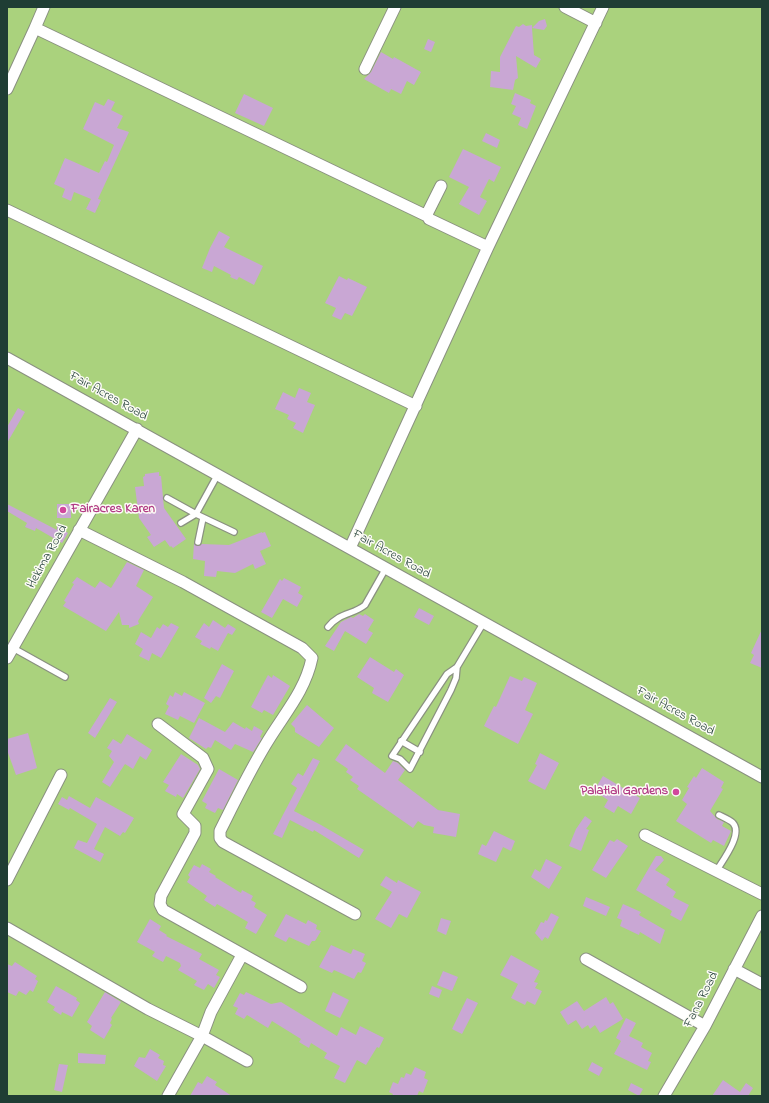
<!DOCTYPE html>
<html>
<head>
<meta charset="utf-8">
<style>
  body { margin:0 }
  #map { position:relative; width:769px; height:1103px; overflow:hidden; background:#f4e5cc; font-family:"Indie Flower",sans-serif }
  canvas { display:block }
  .frame { position:absolute; inset:0; border:8px solid #1f3d34; pointer-events:none }
</style>
</head>
<body>
<div id="map">
<canvas width="769" height="1103"></canvas>
<div class="frame"></div>
</div>
<script>
const g = document.querySelector('canvas').getContext('2d');
g.lineJoin = 'round';
function paint(path, color) {
  g.fillStyle = color;
  g.fill(path, 'evenodd');
}
function stroke(path, color, width, dash) {
  g.strokeStyle = color;
  g.lineWidth = width;
  g.lineCap = dash ? 'butt' : 'round';
  g.setLineDash(dash || []);
  g.stroke(path);
}
function drawText(font, color, halo, rows, align = 'center') {
  g.font = font + ' "Indie Flower",sans-serif';
  g.lineWidth = 3;
  g.setLineDash([]);
  g.textBaseline = 'middle';
  g.strokeStyle = halo;
  g.fillStyle = color;
  for (const [text, x, y, turn = 0] of rows) {
    g.save();
    g.translate(x, y);
    g.rotate((+turn || 0) * Math.PI / 180);
    g.textAlign = isNaN(turn) ? turn : align;
    if (halo) g.strokeText(text, 0, 0);
    g.fillText(text, 0, 0);
    g.restore();
  }
}
paint(new Path2D(`
  M7,7H762V1096H7Z`), '#aad27d');
paint(new Path2D(`
  M545,19L547,26L544,30L532,28L534,55L541,59L536,68L516,56L518,78L515,80L513,90L490,87L491,71L500,72V57L516,26L519,27L523,24L526,26L532,25V28L539,21Z
  M428,39L435,42L431,52L424,49Z
  M381,52L393,59L394,57L421,72L414,85L407,81L401,94L391,89L389,93L364,79L371,72Z
  M515,93L531,100L530,103L536,106L527,129L518,125L521,118L512,114L516,106L511,104Z
  M244,94L273,108L264,126L235,113Z
  M108,99L115,102L111,110L123,116L117,128L129,132L98,199L101,200L95,213L86,209L91,199L74,192L71,201L62,197L65,189L54,184L65,158L99,173L105,161L107,162L114,145L83,129L95,102L104,106Z
  M486,133L500,140L497,148L482,141Z
  M463,149L501,167L494,182L489,179L480,197L487,201L479,215L459,204L469,187L449,177Z
  M219,231L230,237L224,247L263,266L254,285L239,277L237,280L230,277L231,275L214,266L212,272L202,268L210,248Z
  M339,276L347,280L348,278L367,287L352,316L345,313L341,320L332,316L336,308L325,303Z
  M299,388L311,393L307,402L315,405L303,433L293,428L296,423L287,419L289,415L275,409L283,392L295,398Z
  M18,408L25,412L7,443V427Z
  M159,472V476H161L164,508L186,539L173,548L171,546L170,547L165,540L154,547L147,537L151,535L139,518L135,487L144,486L143,477L145,476V474Z
  M7,504L57,530V526L68,533L62,543L36,528L35,531L25,527L27,523L7,511Z
  M57,504H71V518H57Z
  M262,532V533L265,532L271,546L260,551L266,564L255,569L253,564L235,573L217,571L216,577L204,576L205,561L193,559L194,543L198,546L202,544L229,545Z
  M127,562L144,570L136,586L153,597L138,621L139,624L129,628V625H122L119,612L106,631L63,606L66,602L64,601L74,584L72,583L77,577L95,588L100,581L111,588Z
  M284,578L301,587L298,593L303,596L297,607L283,599L272,618L261,612L280,579L282,581Z
  M419,608L434,616L429,625L414,617Z
  M359,614L363,616L365,614L374,620L368,630L373,633L366,644L345,631L334,651L325,646L341,622L351,617L353,618Z
  M213,620L225,628L228,624L236,629L232,635L228,633L218,651L211,647L210,649L200,644L202,641L195,637L204,623L209,627Z
  M171,623L179,627L161,658L152,653L149,661L139,656L143,649L135,644L141,632L151,638L157,627L160,629L163,624L168,627Z
  M762,629V668L750,663L754,655L751,653Z
  M370,657L394,672L396,669L404,675L388,702L372,693L374,688L357,677Z
  M222,664L234,671L220,698L216,696L211,703L204,698Z
  M268,675L272,678L273,675L290,686L273,715L264,710L262,713L251,707Z
  M510,676L522,681L524,677L537,683L525,710L533,714L518,744L484,726L494,706L496,707Z
  M175,692L182,696L184,692L205,703L194,723L180,716L178,720L165,714L169,706L166,704L170,695L173,697Z
  M110,698L117,702L95,738L88,733Z
  M307,705L334,728L319,747L295,732V728L291,724Z
  M199,718L225,732L233,722L245,729L246,727L252,731L254,726L263,731L260,737L262,738L253,752L235,744L231,750L215,740L211,748L208,747L206,749L189,738Z
  M28,733L37,768L16,775L7,750V739Z
  M127,734L152,750L146,760L140,756L133,769L125,764L110,787L102,782L114,762L109,756L112,751L107,748L113,739L121,744Z
  M346,744L385,773L393,761L398,763L405,770L398,780L438,810L460,814L456,837L433,833L434,827L424,825L418,821L413,828L357,789L359,786L350,780L353,777L346,772L348,769L335,760Z
  M540,753L559,763L545,790L528,781L537,765L535,764Z
  M181,754L198,765L200,769L183,798L177,794L176,797L165,791L169,785L163,782Z
  M313,758L320,761L294,811L321,825L364,850L359,858L314,830L313,832L290,820L282,838L273,834L297,788L291,784L298,773L303,776Z
  M702,768L724,782L721,788L723,789L710,811L717,819L724,822L722,826L731,831L724,846L713,840L711,843L676,821L687,804L682,800L689,788L687,787L694,776L696,778Z
  M219,769L238,780L223,810L218,808L215,813L205,808L207,804L202,801Z
  M603,776L640,798L631,814L618,806L614,813L604,807L608,800L599,794L601,792L595,789Z
  M69,796L90,808L96,797L134,818L125,833L123,832L120,836L105,827L94,849L104,854L100,862L74,848L78,840L87,843L97,824L70,808L69,810L58,804L62,797L67,800Z
  M585,816L592,821L586,829L589,830L581,851L569,846L576,829Z
  M494,831L515,841L511,851L503,847L496,862L478,854L482,844L486,846Z
  M617,839L628,846L606,878L592,870L610,840L614,842Z
  M656,856H661L664,860L655,870L670,879L666,885L676,892L673,897L689,905L681,921L670,915L672,911L636,890Z
  M546,859L562,867L549,889L531,877L535,869L540,872Z
  M202,864L211,869L209,872L216,876L215,877L241,893L242,890L253,896L251,900L256,903L254,907L267,915L256,934L245,928L248,922L217,904L215,907L204,900L207,896L187,882L190,877L188,875L194,865L200,868Z
  M386,876L397,883L398,880L421,892L407,918L399,914L391,928L375,919L392,892L380,885Z
  M586,897L610,907L606,916L583,906Z
  M623,904L641,912L639,915L665,930L660,944L640,932L639,935L620,926L622,920L617,918Z
  M551,913L559,917L548,939L545,937L542,941L535,933L541,922L544,923L545,920L547,921Z
  M286,914L306,924L308,920L317,925L316,929L321,931L315,941H312L309,946L289,937L286,942L274,936Z
  M441,918L451,921L446,935L437,931Z
  M150,919L161,926L159,930L167,935L166,936L202,954L199,959L219,970L216,975L220,977L214,988L208,984L204,990L194,985L197,981L178,970L181,966L180,963L166,956L163,962L152,956L155,952L137,942Z
  M331,945L351,954L353,949L365,954L362,961L366,963L361,973L358,972L354,979L334,970L332,973L319,967Z
  M511,955L540,971L534,982L538,983L535,988L542,991L535,1005L527,1001L525,1005L511,998L518,984L500,975Z
  M15,962L37,976L35,979L38,981L33,992L30,990L26,995L19,991L16,996L7,992V964L12,966Z
  M443,971L458,977L452,991L437,985Z
  M56,986L77,998L76,1000L80,1003L72,1017L62,1012L61,1015L53,1010L55,1007L47,1002Z
  M432,986L442,990L439,998L429,994Z
  M105,992L121,1002L111,1018L112,1019L110,1023L112,1025L104,1039L90,1030L92,1026L87,1022Z
  M246,992L271,1004L281,1002L337,1036L341,1027L356,1035L360,1026L384,1038L379,1048L377,1047L366,1065L357,1060L345,1083L334,1078L340,1066L324,1058L327,1053L311,1043L309,1048L299,1042L301,1039L272,1021L268,1028L247,1015L244,1019L235,1014L238,1008L233,1006L240,993L244,995Z
  M333,992L349,1000L340,1018L325,1011Z
  M606,997L610,1004L613,1002L623,1019L600,1033L595,1025L590,1029L588,1025L582,1029L576,1020L568,1025L560,1012L577,1001L584,1011Z
  M467,998L478,1003L462,1034L452,1029Z
  M626,1018L636,1023L629,1036L643,1043L641,1047L652,1053L648,1061L651,1062L647,1070L614,1054L621,1041L616,1038Z
  M150,1049L160,1055L158,1058L164,1061L163,1065L166,1066L157,1081L134,1066L139,1057L145,1058Z
  M78,1053L106,1055L105,1064L78,1063Z
  M592,1062L603,1068L599,1076L588,1070Z
  M59,1064L68,1065L62,1092L54,1090Z
  M415,1067L426,1072L424,1078L428,1080L423,1093L419,1091L417,1096H392L393,1094L389,1092L393,1082L398,1084L401,1077L404,1078L406,1073L411,1075Z
  M207,1076L217,1082L215,1085L232,1096H190L198,1082L202,1084Z
  M723,1080L740,1092L746,1083L753,1088L748,1096H712Z
  M631,1083L643,1089L639,1096L628,1090Z`), '#c9a7d4');
const service = new Path2D(`
  M167,498L196,514L234,532
  M181,523L196,514L218,474
  M198,542L203,518
  M328,627C340,612 353,615 365,605L386,568
  M13,648L65,677
  M457,667L447,674L392,756L400,759L410,769L451,690L456,678L457,667L484,622
  M401,741L420,752
  M717,870C723,860 743,834 733,823C730,820 723,817 719,815`);
const minor = new Path2D(`
  M565,7L596,23
  M35,28L44,7
  M365,69L395,7
  M7,89L35,28L427,216
  M441,186L427,214L429,219L488,247
  M7,210L416,406
  M7,358L762,777
  M79,530L183,582L302,648L312,658C305,692 283,715 266,744C249,772 235,801 220,831V838L223,842L355,914
  M350,548L488,247L603,7
  M7,658L137,429
  M158,724L203,758L208,769L183,814L195,826V833L161,896L160,904L163,910L301,987
  M645,835L762,894
  M7,880L61,775
  M7,928L148,1009L202,1036L168,1096
  M242,955L211,1012L202,1036L247,1061
  M586,959L705,1026
  M734,969L762,984
  M664,1096L705,1026L762,916`);
stroke(service, '#8a9180', 8);
stroke(minor, '#8a9180', 13);
stroke(service, '#fff', 5.5);
stroke(minor, '#fff', 11);
for (const [x, y, r, color] of [
  [63,510,4,"#d1479c"],
  [676,792,4,"#d1479c"]
]) {
  const dot = new Path2D();
  dot.arc(x, y, r, 0, 2 * Math.PI);
  g.fillStyle = color;
  g.fill(dot);
  stroke(dot, '#fdfcf7', 1.5);
}
drawText('13px', '#1f3d34', '#fdfcf7', [
  ["Fair Acres Road",108,397,29],
  ["Fair Acres Road",391,555,29],
  ["Hekima Road",48,557,-61],
  ["Fair Acres Road",675,712,29],
  ["Fana Road",702,1000,-63]
]);
drawText('bold 13px', '#b23c85', '#fdfcf7', [
  ["Fairacres Karen",71,510],
  ["Palatial Gardens",668,792,"right"]
], 'left');
</script>
</body>
</html>
